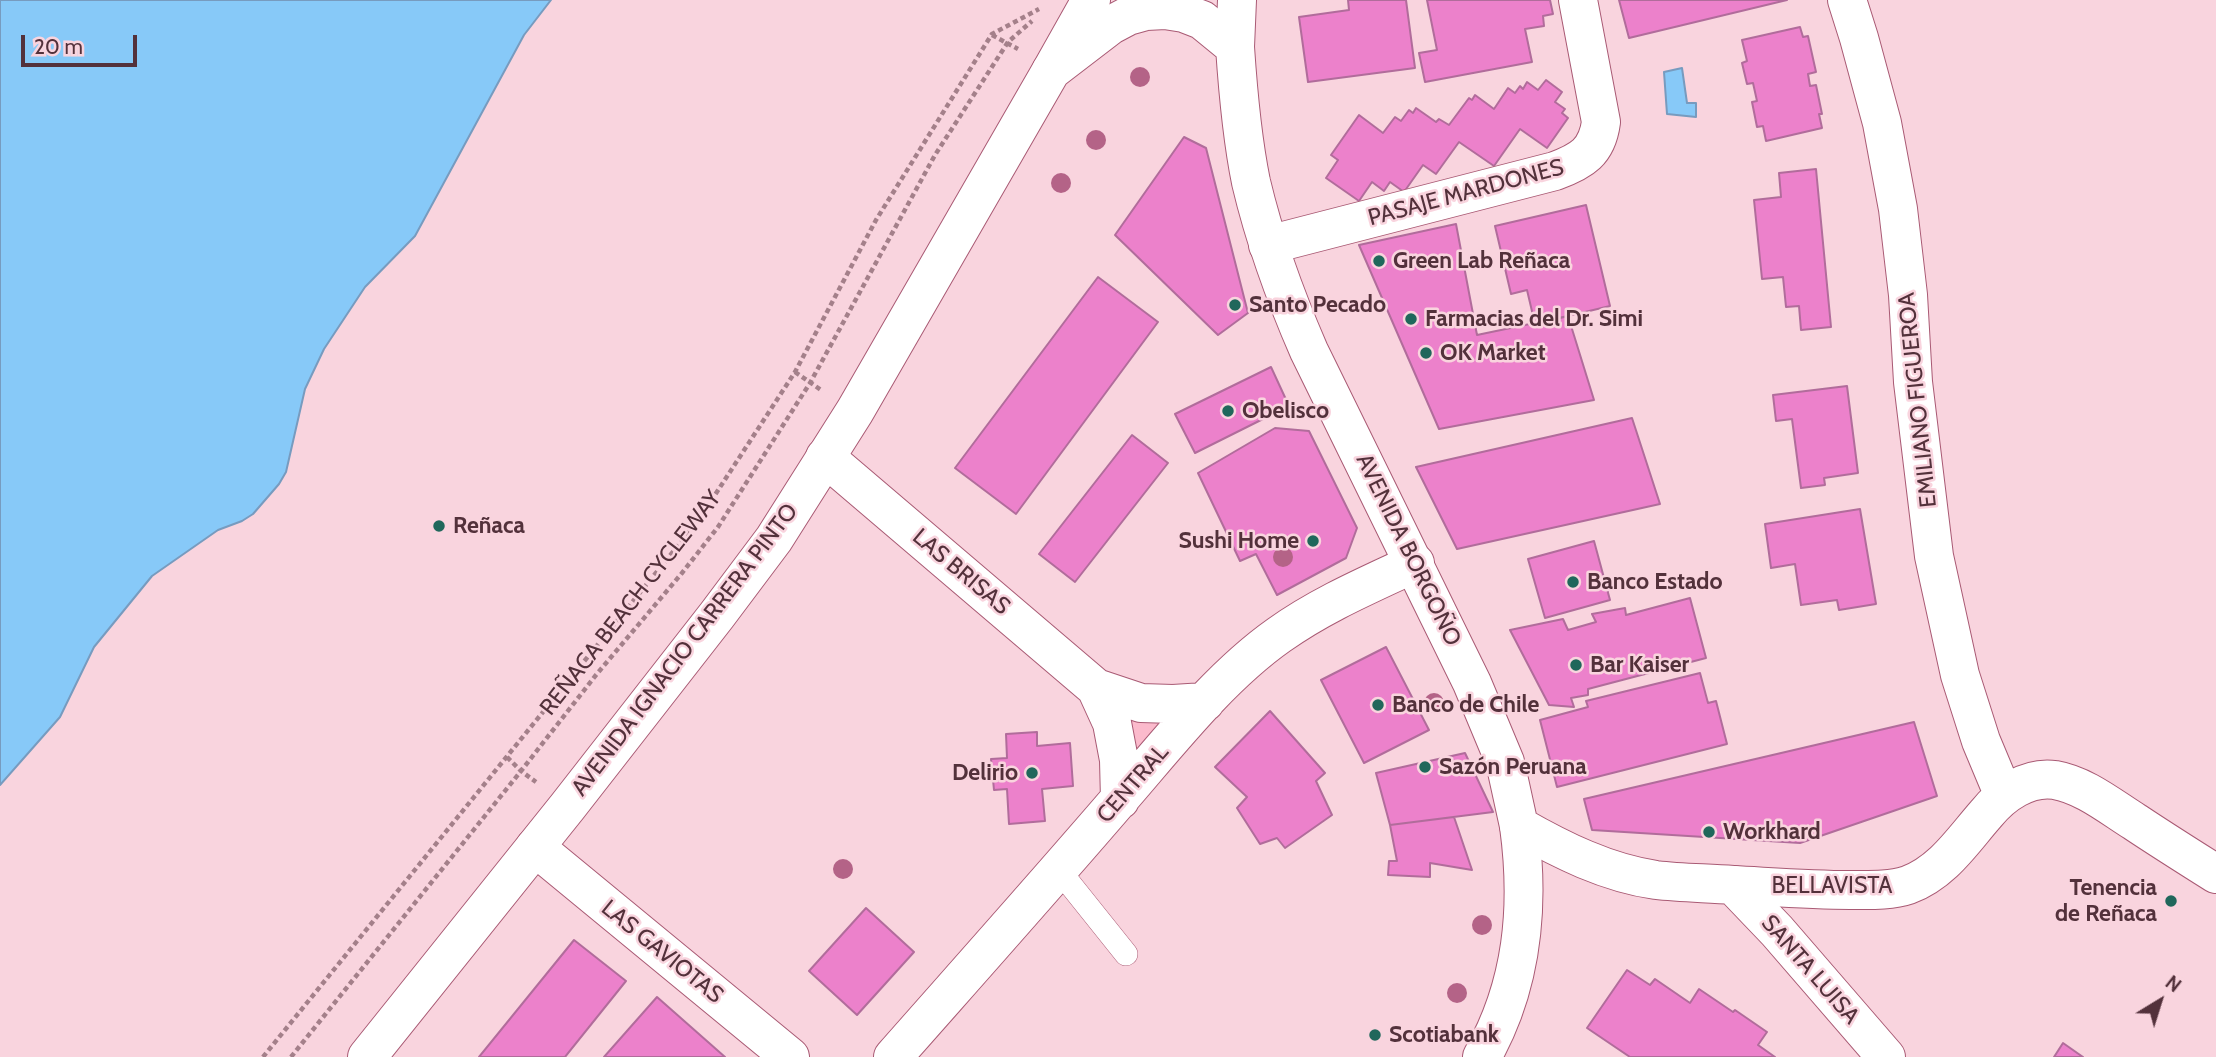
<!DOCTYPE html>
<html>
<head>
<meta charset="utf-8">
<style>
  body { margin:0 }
  #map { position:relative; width:2216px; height:1057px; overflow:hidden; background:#f9d4de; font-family:Cabin,sans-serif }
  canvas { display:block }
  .north { position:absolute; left:2125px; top:966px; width:70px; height:70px; -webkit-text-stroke:5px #f9d4de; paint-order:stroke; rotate:38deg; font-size:19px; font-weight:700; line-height:28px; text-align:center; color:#53313b }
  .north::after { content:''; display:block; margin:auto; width:24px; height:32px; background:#53313b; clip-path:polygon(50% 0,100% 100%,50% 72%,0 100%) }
  .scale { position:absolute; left:21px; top:35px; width:116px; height:32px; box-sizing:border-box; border:4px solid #53313b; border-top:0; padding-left:9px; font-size:21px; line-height:24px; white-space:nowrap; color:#53313b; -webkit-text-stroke:5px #f9d4de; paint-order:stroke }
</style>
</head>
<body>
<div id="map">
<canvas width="2216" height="1057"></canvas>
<div class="north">N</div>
<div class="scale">20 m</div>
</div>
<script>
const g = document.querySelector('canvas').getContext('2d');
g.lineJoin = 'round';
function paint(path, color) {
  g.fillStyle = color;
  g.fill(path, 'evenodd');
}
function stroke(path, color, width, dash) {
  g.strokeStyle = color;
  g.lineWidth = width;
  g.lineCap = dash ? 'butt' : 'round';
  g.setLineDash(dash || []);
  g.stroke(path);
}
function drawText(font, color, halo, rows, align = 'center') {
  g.font = font + ' Cabin,sans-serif';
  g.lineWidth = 5;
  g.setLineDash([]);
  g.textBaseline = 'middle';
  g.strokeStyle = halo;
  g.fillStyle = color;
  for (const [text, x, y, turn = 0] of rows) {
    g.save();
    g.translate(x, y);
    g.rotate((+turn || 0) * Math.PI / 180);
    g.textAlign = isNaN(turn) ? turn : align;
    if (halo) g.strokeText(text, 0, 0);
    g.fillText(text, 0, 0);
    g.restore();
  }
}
paint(new Path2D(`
  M1117,708L1170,719L1132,759Z`), '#fbbacc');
const water = new Path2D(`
  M0,0H551L524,35L415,236L365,287L324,349L305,389L286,472L279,484L253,514L242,521L218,530L152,576L94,647L60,717L0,785Z
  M1682,68L1687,103H1696V117L1667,114L1664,72Z`);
paint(water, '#87c9f8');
stroke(water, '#779bbf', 2);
const building = new Path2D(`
  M1348,0H1406L1415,68L1308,82L1299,17L1349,10Z
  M1427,0H1550L1553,14L1543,16L1544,26L1525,29L1532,62L1425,82L1419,53L1437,50Z
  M1619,0H1787L1629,38Z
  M1800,27L1803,37L1808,36L1816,72L1808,74L1810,86L1816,85L1822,114H1819L1822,128L1766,141L1763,126L1757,127L1752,102L1757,101L1753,83L1747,84L1742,63L1747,61L1742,40Z
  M1546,80L1562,92L1555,102L1565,109L1562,113L1568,118L1547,148L1520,129L1494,166L1459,142L1436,174L1423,165L1404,192L1390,182L1384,191L1372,182L1359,201L1326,178L1338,160L1331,155L1359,115L1383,133L1395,117L1401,121L1409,110L1413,113L1416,108L1436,122L1439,119L1449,125L1469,98L1472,100L1475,95L1494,109L1508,88L1515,93L1520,86L1523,89L1527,82L1538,90Z
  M1184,137L1206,148L1248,313L1218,335L1115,235Z
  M1816,169L1831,327L1801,330L1799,306L1786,307L1783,277L1762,279L1754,200L1781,197L1779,173Z
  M1586,205L1610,306L1535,324L1527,290L1511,294L1495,226Z
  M1456,224L1477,335L1568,316L1594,400L1439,429L1359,245Z
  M1098,277L1158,322L1016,514L955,468Z
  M1271,367L1289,406L1195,453L1175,414Z
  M1847,386L1858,473L1824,478L1825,485L1801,488L1792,419L1776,421L1773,395Z
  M1632,418L1660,504L1457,549L1416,467Z
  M1275,428L1309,431L1357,528L1346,558L1277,595L1256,554L1240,561L1198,473Z
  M1132,435L1168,463L1075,582L1039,554Z
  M1860,509L1876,604L1839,610L1837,600L1801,605L1795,564L1771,568L1765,524Z
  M1594,541L1610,600L1545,618L1528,559Z
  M1690,598L1706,658L1588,689V695L1571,698L1574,707L1549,705L1510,630L1563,619L1568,630L1596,622L1592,614L1625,608L1626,615Z
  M1386,647L1429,730L1364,763L1321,680Z
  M1700,673L1708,703L1716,701L1727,744L1557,787L1540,720L1588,707L1586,701Z
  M1270,711L1325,773L1316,781L1332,815L1285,848L1277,838L1260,844L1237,808L1247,797L1215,767Z
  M1914,722L1937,796L1800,843L1592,830L1584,799Z
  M1037,732V746L1070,743L1073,786L1042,789L1045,821L1009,824L1007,789L994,790L991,759L1007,758L1006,734Z
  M1465,753L1493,812L1390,825L1376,773Z
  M1454,817L1472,870L1430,863V877L1388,875L1389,861H1397L1390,825Z
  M866,908L914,952L857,1015L809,971Z
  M574,940L626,981L565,1057H479Z
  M1627,970L1650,985L1655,979L1690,1003L1699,989L1733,1012L1735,1010L1767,1032L1758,1045L1775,1057H1630L1587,1028Z
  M657,997L725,1057H604Z
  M2063,1043L2083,1057H2054Z`);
paint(building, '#ec81cb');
stroke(building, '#b16c9b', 2);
const service = new Path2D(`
  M1058,869L1126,954`);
const minor = new Path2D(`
  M1847,0L1859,38L1882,123L1898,209L1908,295L1913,382L1934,556L1960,675L1981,741L2004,796
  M1268,245L1555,171C1582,161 1597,152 1601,122L1578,0
  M825,457L1096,688L1141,703L1173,704L1205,702
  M1096,688L1112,723L1119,760L1120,800
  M535,847L790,1057
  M1733,885C1772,887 1811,890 1850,890C1869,890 1890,891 1908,885C1943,872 1963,840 1986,814C2002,794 2028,776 2055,780C2084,785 2111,807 2135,822C2162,840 2189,857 2216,874
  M893,1057C968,972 1043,888 1117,802C1166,746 1218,678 1279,635C1321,605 1368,585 1415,563`);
const secondary = new Path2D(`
  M1235,47L1237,0
  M1051,71L1091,0
  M1482,1057C1523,985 1530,907 1519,826`);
const primary = new Path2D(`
  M367,1057L568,806L717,615L774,539L855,411L1051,71L1111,25L1128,16L1146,11L1165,10L1184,13L1202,20L1235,47C1238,92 1242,138 1251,182C1265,241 1285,296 1309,351L1472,683L1505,762L1519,826C1561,850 1607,873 1656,880C1681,883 1707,883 1733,885L1777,931L1886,1057`);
stroke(service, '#a95a74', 24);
stroke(minor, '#a95a74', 40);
stroke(secondary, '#a95a74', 40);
stroke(primary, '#a95a74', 40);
stroke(new Path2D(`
  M992,35L1018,49
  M795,372L821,390
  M507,757L521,771L536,782
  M263,1057L698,521L795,372L876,220L992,34L1039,9
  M291,1057L521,771L596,675L682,573L718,527L810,383L935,155L1008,42L1032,21`), '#a4808a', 4.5, [5, 3.5]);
stroke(service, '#fff', 23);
stroke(minor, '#fff', 38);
stroke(secondary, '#fff', 38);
stroke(primary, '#fff', 38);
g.fillStyle = '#b46387';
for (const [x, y] of [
  [1140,77],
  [1096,140],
  [1061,183],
  [1283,557],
  [1434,703],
  [843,869],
  [1482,925],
  [1457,993]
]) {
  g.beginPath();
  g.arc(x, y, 10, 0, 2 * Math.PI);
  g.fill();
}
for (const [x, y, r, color] of [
  [1379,261,7,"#20675b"],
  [1235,305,7,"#20675b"],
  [1411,319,7,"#20675b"],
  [1426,353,7,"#20675b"],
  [1228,411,7,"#20675b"],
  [439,526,7,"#20675b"],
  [1313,541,7,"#20675b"],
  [1573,582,7,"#20675b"],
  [1576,665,7,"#20675b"],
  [1378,705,7,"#20675b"],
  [1425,767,7,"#20675b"],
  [1032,773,7,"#20675b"],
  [1709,832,7,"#20675b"],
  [2171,901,7,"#20675b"],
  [1375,1035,7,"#20675b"]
]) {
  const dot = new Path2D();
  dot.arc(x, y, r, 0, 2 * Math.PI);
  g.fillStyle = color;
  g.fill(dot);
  stroke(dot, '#f9d4de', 2.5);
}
drawText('23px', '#53313b', '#f9d4de', [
  ["PASAJE MARDONES",1466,193,-15],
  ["EMILIANO FIGUEROA",1918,400,-96],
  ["AVENIDA BORGOÑO",1408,550,64],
  ["LAS BRISAS",961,572,40],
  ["REÑACA BEACH CYCLEWAY",631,603,-52],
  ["AVENIDA IGNACIO CARRERA PINTO",685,650,-53],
  ["CENTRAL",1133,784,-49],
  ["BELLAVISTA",1832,886],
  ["LAS GAVIOTAS",662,952,39],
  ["SANTA LUISA",1810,970,49]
]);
drawText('bold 23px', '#53313b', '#f9d4de', [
  ["Green Lab Reñaca",1393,261],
  ["Santo Pecado",1249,305],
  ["Farmacias del Dr. Simi",1425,319],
  ["OK Market",1440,353],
  ["Obelisco",1242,411],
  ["Reñaca",453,526],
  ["Sushi Home",1299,541,"right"],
  ["Banco Estado",1587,582],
  ["Bar Kaiser",1590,665],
  ["Banco de Chile",1392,705],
  ["Sazón Peruana",1439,767],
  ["Delirio",1018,773,"right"],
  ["Workhard",1723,832],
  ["Tenencia",2157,888,"right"],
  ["de Reñaca",2157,914,"right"],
  ["Scotiabank",1389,1035]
], 'left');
</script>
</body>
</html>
